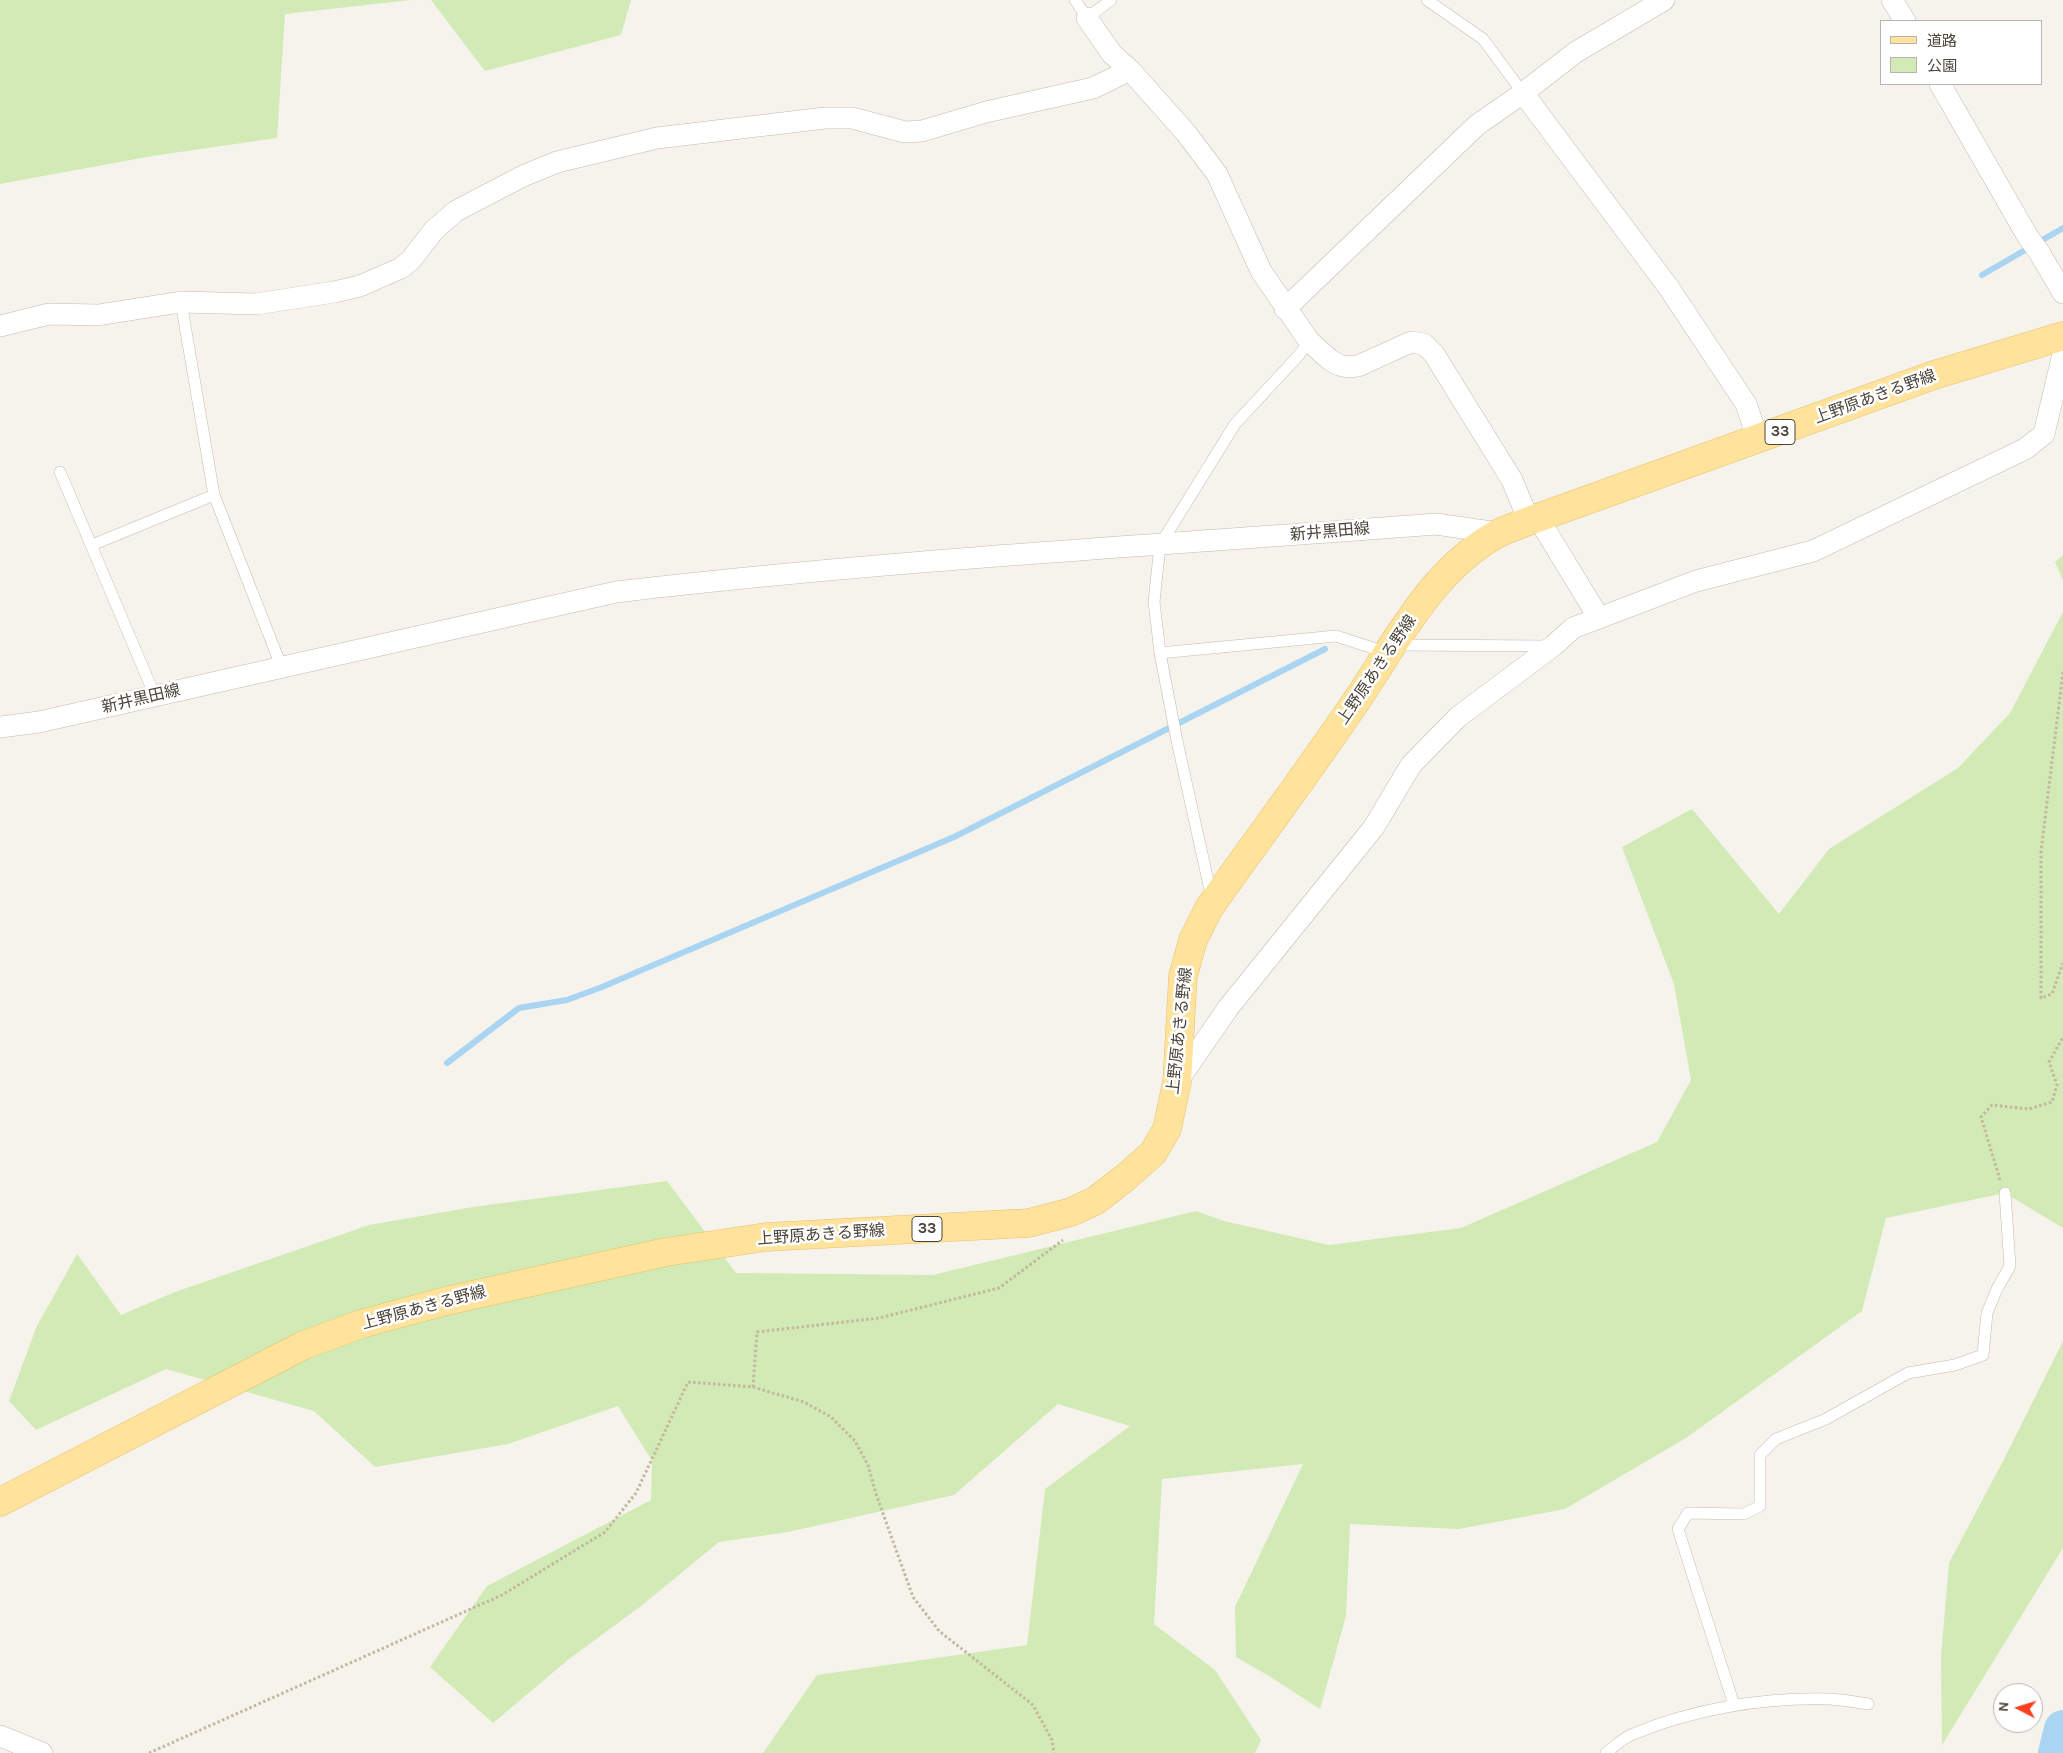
<!DOCTYPE html>
<html>
<head>
<meta charset="utf-8">
<style>
  body { margin:0 }
  #map { position:relative; width:2063px; height:1753px; overflow:hidden; background:#f6f3ec; font-family:Karla,"Noto Sans JP",sans-serif }
  canvas { display:block }
  .legend { position:absolute; left:1880px; top:20px; width:162px; height:65px; box-sizing:border-box; background:#fff; border:1px solid #b7b4b0; margin:0; padding:6px 9px; list-style:none; font-size:15px; color:#4b4439 }
  .legend li { display:flex; align-items:center; gap:10px; height:25px }
  .legend b { width:25px; border:1px solid #b7b4b0 }
  .north { position:absolute; left:1993px; top:1683px; width:50px; height:50px; box-sizing:border-box; background:#fff; border:1px solid #b7b4b0; border-radius:50%; rotate:275deg; font-size:14px; font-weight:700; line-height:20px; text-align:center; color:#4b4439 }
  .north::after { content:''; display:block; margin:auto; width:18px; height:22px; background:#fc3f1d; clip-path:polygon(50% 0,100% 100%,50% 72%,0 100%) }
</style>
</head>
<body>
<div id="map">
<canvas width="2063" height="1753"></canvas>
<ul class="legend">
<li><b style="height:6px;background:#ffe39c"></b>道路</li>
<li><b style="height:14px;background:#d2eab5"></b>公園</li>
</ul>
<div class="north">N</div>
</div>
<script>
const g = document.querySelector('canvas').getContext('2d');
g.lineJoin = 'round';
function paint(path, color) {
  g.fillStyle = color;
  g.fill(path, 'evenodd');
}
function stroke(path, color, width, dash) {
  g.strokeStyle = color;
  g.lineWidth = width;
  g.lineCap = dash ? 'butt' : 'round';
  g.setLineDash(dash || []);
  g.stroke(path);
}
function drawText(font, color, halo, rows, align = 'center') {
  g.font = font + ' Karla,"Noto Sans JP",sans-serif';
  g.lineWidth = 5;
  g.setLineDash([]);
  g.textBaseline = 'middle';
  g.strokeStyle = halo;
  g.fillStyle = color;
  for (const [text, x, y, turn = 0] of rows) {
    g.save();
    g.translate(x, y);
    g.rotate((+turn || 0) * Math.PI / 180);
    g.textAlign = isNaN(turn) ? turn : align;
    if (halo) g.strokeText(text, 0, 0);
    g.fillText(text, 0, 0);
    g.restore();
  }
}
paint(new Path2D(`
  M0,0H411L285,14L277,138L152,156L0,184Z
  M431,0H631L621,35L485,71Z
  M2063,555V581L2055,562Z
  M2063,612V1228L2005,1193L1886,1218L1862,1311L1686,1438L1565,1509L1459,1529L1350,1524L1346,1616L1320,1709L1269,1676L1236,1657L1235,1607L1303,1464L1162,1479L1154,1624L1215,1670L1261,1740L1255,1753H763L817,1675L1027,1645L1045,1489L1130,1426L1058,1404L954,1495L788,1532L719,1542L641,1606L569,1659L493,1723L430,1667L487,1586L651,1500L652,1461L618,1406L508,1444L375,1467L314,1411L166,1369L36,1430L9,1401L36,1328L77,1254L121,1315L175,1292L369,1225L473,1207L667,1181L736,1273L933,1275L1196,1211L1224,1221L1329,1245L1461,1228L1657,1142L1691,1080L1674,984L1622,847L1692,809L1779,914L1829,849L1958,768L2010,713Z
  M2063,1341V1548L1942,1745L1941,1656L1949,1563L2003,1461Z`), '#d2eab5');
stroke(new Path2D(`
  M1982,275L2063,228
  M447,1063L519,1008L567,1000L602,987L954,837L1325,649`), '#a9d4f2', 6);
stroke(new Path2D(`
  M2057,1753L2063,1729`), '#a9d4f2', 38);
const lane = new Path2D(`
  M1075,0L1087,18L1111,0
  M1427,0L1483,39L1523,93
  M181,302L214,495L282,668
  M60,472L155,696
  M92,545L214,495
  M1395,645L1551,646
  M1160,653L1336,636L1388,653
  M1212,899L1177,741L1160,653L1154,602L1160,545L1235,424L1299,355L1309,341
  M1734,1705L1678,1529L1688,1513L1744,1514L1760,1506V1455L1776,1439L1826,1419L1908,1373L1955,1365L1983,1355L1987,1313L1997,1289L2010,1266L2005,1193
  M1606,1753C1614,1747 1622,1739 1631,1735C1692,1709 1764,1697 1830,1699C1843,1700 1856,1702 1868,1704`);
const street = new Path2D(`
  M1892,0L1905,21
  M1087,18L1112,54L1130,70L1186,133L1217,174L1261,271L1309,341L1330,360L1339,365L1348,367L1358,366L1411,342L1424,344L1434,354L1512,480L1529,521
  M1940,84L2028,237L2039,252L2063,293
  M1523,93L1669,288L1746,404L1758,439
  M1285,309L1477,125L1523,93L1576,52L1664,0
  M0,326L49,314L98,315L181,302L256,304L334,292L360,286L401,268L411,260L434,230L456,211L523,176L557,162L657,138L825,118H852L905,132L922,131L986,112L1093,88L1130,70
  M1538,518L1599,618
  M0,727L39,722L616,592C888,560 1163,545 1436,524L1498,533
  M1177,1082L1228,1008L1374,827L1411,765L1458,717L1553,646L1573,628L1696,581L1813,551L2025,449L2044,434L2063,354
  M0,1736L42,1753`);
const primary = new Path2D(`
  M0,1502L304,1345L361,1324L446,1301L666,1252L766,1237L1029,1223L1071,1212L1095,1201L1126,1177L1153,1153L1167,1129L1177,1082L1183,976L1193,940L1209,908C1255,843 1303,779 1348,713C1392,651 1428,572 1497,534C1507,529 1519,525 1529,521L1934,375L2063,336`);
stroke(lane, '#c2bbae', 12);
stroke(street, '#c2bbae', 22);
stroke(primary, '#e6c16a', 29);
stroke(new Path2D(`
  M2063,672L2041,851V998L2052,994L2063,963
  M2000,1180L1981,1117L1992,1105L2029,1109L2052,1102L2057,1085L2049,1062L2063,1037
  M753,1387L757,1332L879,1318L999,1288L1063,1240
  M149,1753L502,1595L605,1532L636,1493L688,1382L753,1387L804,1402L831,1417L855,1441L868,1465L876,1494L913,1597L939,1631L1033,1705L1052,1740L1054,1753`), '#c4b79f', 3, [2.5, 2.5]);
stroke(lane, '#fff', 11);
stroke(street, '#fff', 21);
stroke(primary, '#ffe39c', 28);
for (const [x, y, w] of [
  [1780,432,30],
  [927,1229,30]
]) {
  const box = new Path2D();
  box.roundRect(x - w / 2, y - 12.5, w, 25, 4);
  g.fillStyle = '#fff';
  g.fill(box);
  stroke(box, '#4b4439', 1);
}
drawText('bold 15px', '#4b4439', null, [
  ["33",1780,432],
  ["33",927,1229]
]);
drawText('16px', '#4b4439', '#fff', [
  ["上野原あきる野線",1875,397,-20],
  ["新井黒田線",1330,532,-5],
  ["上野原あきる野線",1377,670,-56],
  ["新井黒田線",141,699,-13],
  ["上野原あきる野線",1180,1031,-84],
  ["上野原あきる野線",821,1235,-4],
  ["上野原あきる野線",424,1308,-15]
]);
</script>
</body>
</html>
